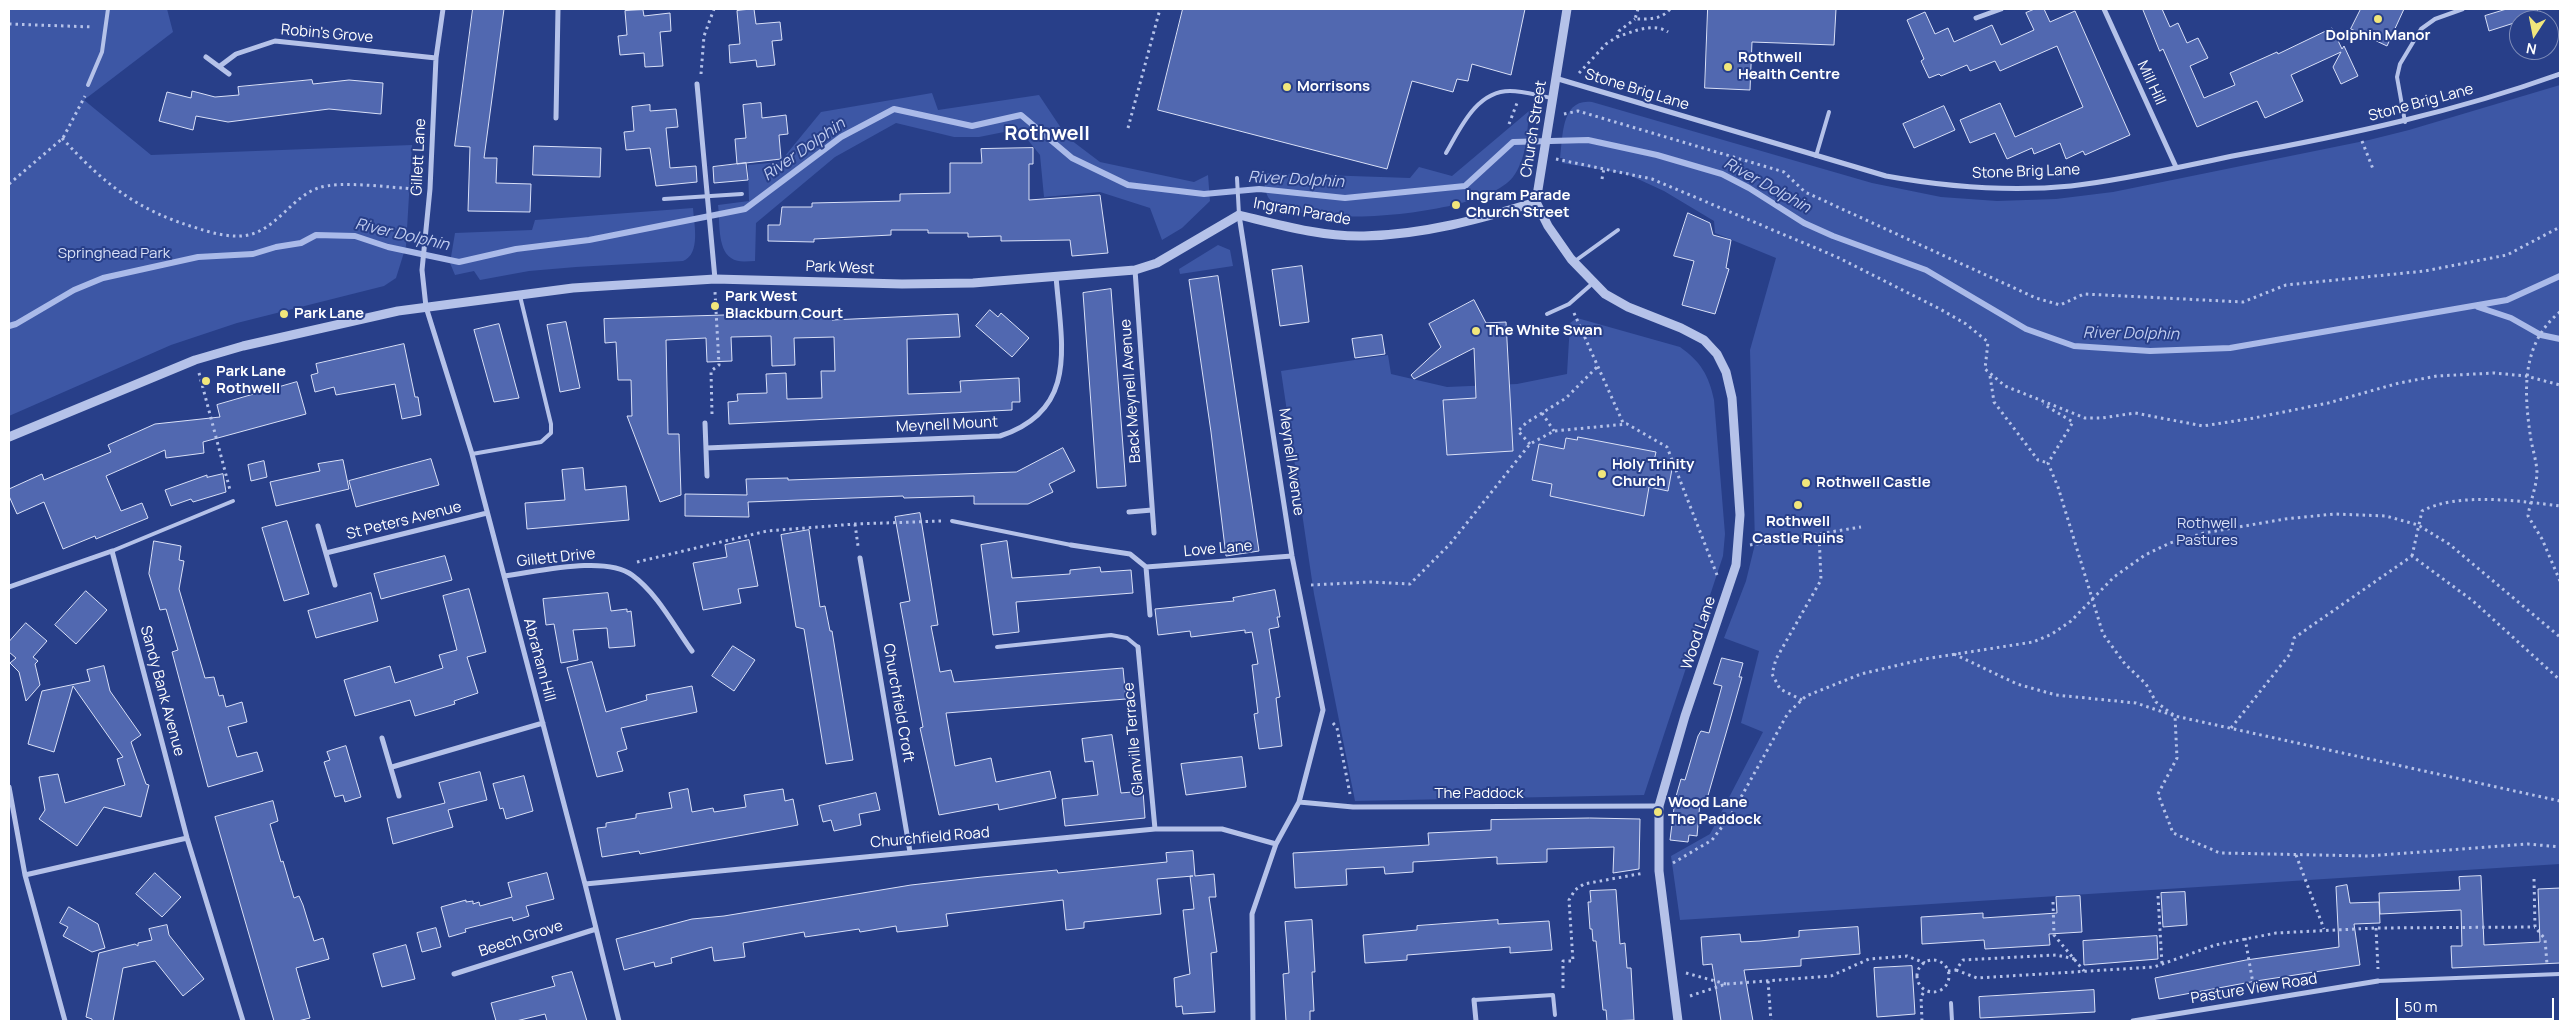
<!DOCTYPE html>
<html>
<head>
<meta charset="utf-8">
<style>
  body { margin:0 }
  #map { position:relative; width:2569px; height:1030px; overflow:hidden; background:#283f89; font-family:Manrope,sans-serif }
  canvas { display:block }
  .frame { position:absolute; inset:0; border:10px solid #fff; pointer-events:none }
  .north { position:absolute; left:2509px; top:10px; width:50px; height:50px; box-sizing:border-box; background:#283f89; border:1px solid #7e8cb8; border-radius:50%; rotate:191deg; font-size:14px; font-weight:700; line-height:20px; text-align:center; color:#fff }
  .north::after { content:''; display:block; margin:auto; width:18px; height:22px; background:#f1e67b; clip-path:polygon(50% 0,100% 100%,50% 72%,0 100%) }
  .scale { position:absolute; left:2396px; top:998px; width:158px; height:22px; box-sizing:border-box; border:2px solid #fff; border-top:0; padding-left:6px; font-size:15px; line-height:18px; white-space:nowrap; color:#fff; -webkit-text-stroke:4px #283f89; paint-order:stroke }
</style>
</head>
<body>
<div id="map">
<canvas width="2569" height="1030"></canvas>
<div class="frame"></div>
<div class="north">N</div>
<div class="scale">50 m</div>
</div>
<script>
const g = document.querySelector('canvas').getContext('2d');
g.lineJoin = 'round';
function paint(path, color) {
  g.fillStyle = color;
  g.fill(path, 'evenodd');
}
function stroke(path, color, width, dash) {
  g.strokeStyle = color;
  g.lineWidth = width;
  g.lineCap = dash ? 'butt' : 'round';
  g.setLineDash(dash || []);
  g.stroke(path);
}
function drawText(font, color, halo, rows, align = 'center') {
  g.font = font + ' Manrope,sans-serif';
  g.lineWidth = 4;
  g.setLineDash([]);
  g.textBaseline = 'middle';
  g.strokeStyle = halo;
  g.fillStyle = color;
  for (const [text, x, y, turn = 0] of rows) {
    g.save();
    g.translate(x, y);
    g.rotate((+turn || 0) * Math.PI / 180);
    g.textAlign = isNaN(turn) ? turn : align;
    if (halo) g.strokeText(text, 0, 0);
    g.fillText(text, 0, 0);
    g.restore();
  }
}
paint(new Path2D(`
  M9,9H167L173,32L84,100L151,155L412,145L406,246L396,278L384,286L237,323L171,345L9,416Z
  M2560,85V864L1680,920L1671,856L1710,834L1763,732L1741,723L1759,651L1724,638L1746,581L1755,544L1750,350L1776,258L1715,233L1714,221L1664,191L1627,174L1562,163L1563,158H1560C1563,136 1561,98 1592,102L1872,183L1941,197L1997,201L2056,199L2113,192L2369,140L2409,130Z
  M932,93L938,110L1039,95L1067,137L1100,162L1194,182L1208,175L1210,201L1182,228L1162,240L1150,208L1100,192L1044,197L1040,155L1019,129L979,137H954L896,123L835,157L756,223L755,261C747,261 738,263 731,258C717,249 720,219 718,205L749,201L748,165L780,162L821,112Z
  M1529,111C1527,134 1527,158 1513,177C1484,215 1314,229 1275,204C1264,197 1265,185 1263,173L1410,178L1419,167L1452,176Z
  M693,208C694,224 701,254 683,261L576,267L529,271L480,280L474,271L455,275L450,263L455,233L532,230L535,220Z
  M1218,245L1230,250L1233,266L1180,274L1179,269Z
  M1577,318L1680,347C1700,361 1709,375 1714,400L1725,534L1723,556L1644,795L1355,801L1314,594L1281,371L1388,355L1391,374L1447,387L1517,384L1567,374L1570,323Z`), '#3d57a5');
stroke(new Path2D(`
  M2478,307L2511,318L2541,335L2560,339
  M9,326L16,324L74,290L103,278L198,257L253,254L276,247L301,243L316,235L355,236L388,247L459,262L516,249L589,240L745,209L841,137L894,109L972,126L1021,115L1072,158L1128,185L1204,194L1259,189L1345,198L1465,186L1513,142L1588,140L1657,155L1722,174L1749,188L1804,223L1833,236L1926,270L2026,329L2074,346L2150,351L2230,348L2507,300L2560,276`), '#aabae9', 6);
const building = new Path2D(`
  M473,9H504L484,158H497L496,183L531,184L530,212L468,211L470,147L455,146Z
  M754,9L756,24L780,22L782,40L772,41L775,65L757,67L756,60L730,63L729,45L740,44L737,11Z
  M1183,9H1525L1511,75L1472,64L1468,81L1457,79L1453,92L1412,81L1387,169L1158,110Z
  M1708,9H1836L1834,45L1752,42L1750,90L1705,88Z
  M2035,9H2044L2050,22L2075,11L2130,135L2085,155L2083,151L2066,159L2060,143L2034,154L2032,148L2007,159L1995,133L1970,143L1960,120L2000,103L2015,137L2083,107L2057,46L2000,71L1995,61L1970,71L1967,65L1941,76L1939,74L1929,78L1921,61L1924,59L1907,20L1925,12L1935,34L1948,28L1954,42L1992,25L2001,45L2034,30L2026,13Z
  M2143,9H2162L2170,27L2178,23L2187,43L2198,38L2208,58L2190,66L2204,98L2235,85L2230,73L2277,52L2278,54L2332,28L2342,49L2344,46L2358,76L2341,84L2333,67L2341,52L2291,75L2303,101L2265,118L2257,101L2197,127L2163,49L2160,51Z
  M2361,9H2404L2387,46L2351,29Z
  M2507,9H2537L2539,15L2489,31L2485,16Z
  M643,10L644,16L670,13L671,31L660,32L663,66L645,67L644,53L620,55L618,36L627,35L625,11Z
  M312,80L313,84L349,80L383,83L381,114L329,109L228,122L196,116L193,130L159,121L167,92L191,98L192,91L215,97L239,95L238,87Z
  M761,103L762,118L786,115L788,134L779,135L781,159L737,164L735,139L746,138L743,105Z
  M650,105V111L676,109L678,127L666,128L670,168L696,166L697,182L656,186L650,148L626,150L624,132L634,131L632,107Z
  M1944,106L1955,130L1914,148L1903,124Z
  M534,146L601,148L600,177L533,175Z
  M1033,148V164H1029V200L1100,195L1108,253L1072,256L1070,240L1001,241V236L968,237V233H928V230H891V235L814,239V242L768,241V225H780L782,207H812V203L900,201V194L950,193V163H982L981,149Z
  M746,163L748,180L714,183L713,167Z
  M1688,213L1710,223L1713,235L1731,240L1726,268L1729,269L1715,314L1682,305L1694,261L1674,256Z
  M1302,266L1309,322L1280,326L1272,270Z
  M1218,276L1259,551L1226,556L1211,432L1189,280Z
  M1111,289L1126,486L1097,488L1083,293Z
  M1474,300L1486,323L1506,322L1513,451L1447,455L1443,400L1476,398L1474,348L1414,379L1411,375L1441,347L1429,324Z
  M990,310L998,317L1001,313L1029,338L1012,357L976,326Z
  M771,314V317L832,315V320L958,314L960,337L907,339L908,394L961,392L960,381L1019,378L1020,402H1012V410L729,424L728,402L738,401L737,394L767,393L766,374L786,373L787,399L822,398L821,371H835L834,337L794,338L795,365L772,366L771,336L731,337L732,361L707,362L706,338L666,340L668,434H679L681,495L660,502L627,416H632L631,380H618L616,342L605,343L604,319Z
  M566,322L580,388L560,392L547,325Z
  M499,324L519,398L494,402L474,330Z
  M1382,335L1385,354L1355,358L1352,339Z
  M404,344L415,397H418L421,415L402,419L395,384L336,395L334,387L315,392L311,375L318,373L316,364Z
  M297,382L306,414L203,442L204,453L166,458L165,450L106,476L121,511L142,503L148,518L96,539L95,536L63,549L44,502L17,514L9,496V489L42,474L44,480L111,452L108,445L155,424L220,417L217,405Z
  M1578,437L1656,452L1653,465L1672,469L1668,491L1649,487L1644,516L1550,496L1552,484L1532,480L1539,444L1564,449L1566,438L1577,440Z
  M1063,448L1075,471L1049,484L1053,492L1028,504H974V496L904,498L903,496L748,502L749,517L685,516V494L747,495L746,479L788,478V480L1016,472Z
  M431,459L439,485L356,507L349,481Z
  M343,460L349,489L276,506L270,482L320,471L318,464Z
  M264,461L267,477L251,481L248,465Z
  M583,468L585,490L626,486L629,520L527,529L525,503L565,500L562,470Z
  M223,474L226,492L193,502L191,499L171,506L165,490L207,475V477Z
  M920,513L938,625L931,626L940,672L951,670L954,682L1123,668L1126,699L946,713L955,766L991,758L996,782L1050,771L1056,798L999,810L998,804L939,815L920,728L923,727L900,603L910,601L895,517Z
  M287,521L309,594L284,601L262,528Z
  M809,530L820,607L825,606L830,631H832L853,760L826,764L804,629L796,627L781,535Z
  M749,540L758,586L738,589L741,603L703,610L693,563L727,557L725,545Z
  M154,541L181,546L179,560L184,561L179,589L205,678L214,677L219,696L223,695L226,707L242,702L247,722L228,727L237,757L257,752L263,771L208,787L172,652L178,650L166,609L160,610L149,574Z
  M1007,541L1012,578L1070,574V570L1100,567L1101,572L1131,570L1133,593L1016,602L1019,632L993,635L981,545Z
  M445,556L452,580L381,599L374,574Z
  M469,589L486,652L467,657L478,693L454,701L455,704L415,716L410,700L355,716L344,680L390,666L395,683L443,668L439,655L457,650L443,596Z
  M1275,590L1280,617H1277L1279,627L1269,629L1280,697L1276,698L1282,746L1259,749L1254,714L1258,713L1252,665L1258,664L1252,632L1245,633V630L1191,637L1190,631L1158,635L1155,609L1234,601L1233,598Z
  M86,591L107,610L76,644L55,625Z
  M371,593L378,621L316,638L308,611Z
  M608,593L611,611L627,609V612L631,611L635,646L609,648L607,628L573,630L578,660L561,663L554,624L546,625L543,599Z
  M26,623L47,641L33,657L38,661L35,664L40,685L26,701L19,672L10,663L16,658L9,652V642Z
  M733,646L755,660L734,691L712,676Z
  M1722,658L1743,663L1739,677H1742L1731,716L1707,799L1705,798L1704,802H1700L1697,836L1689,835L1688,842L1670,840L1675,800L1681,779L1685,780L1698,736L1701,731L1709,733L1722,686L1714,684Z
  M592,662L606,712L647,700L646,695L692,686L697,712L621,728L627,749L617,752L623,771L597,777L567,668Z
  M104,666L110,691L141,735L131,742L146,784L149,785L141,817L104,807L77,846L39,819L45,810L39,777L58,774L65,803L125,785L117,759L123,757L73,686L54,752L28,744L42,691L90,681L87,670Z
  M1112,735L1121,793L1143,791L1145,818L1065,826L1062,799L1098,795L1093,761L1085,762L1082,739Z
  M346,746L361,797L345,802L343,795L335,797L324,762L330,760L327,752Z
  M1242,757L1246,787L1186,795L1181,764Z
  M480,772L487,800L448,810L453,827L393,844L387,818L445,803L439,783Z
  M524,776L533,811L506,819L503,808L500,809L493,784Z
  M688,789L692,812L713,808L714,812L746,807L744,795L783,789L785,801L793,799L798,825L640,854L639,851L602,857L597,828L606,827V823L636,818V814L672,808L669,793Z
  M876,793L880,810L859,814L861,825L834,831L831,820L823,822L819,806Z
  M273,801L278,821L270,824L281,862L283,861L294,898L299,896L303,905L314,941L323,938L329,959L296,968L310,1018L298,1021H274L215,817Z
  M1590,818L1640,819L1639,869L1613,873L1614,847L1547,849V862L1497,864V857L1413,862V872L1385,874L1384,867L1346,869L1347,885L1295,888L1293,853L1429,845L1428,833L1491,830V820Z
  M1193,851L1195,876L1214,874L1216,897H1209L1217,952L1211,953L1215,1012L1183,1014L1182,1006L1176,1007L1174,978L1190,974L1183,910L1194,909L1190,876H1193L1157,879L1161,914L1084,922V928L1066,930L1063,900L946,914L948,926L897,932L896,926L860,932L859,929L805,937L804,932L743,943L745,957L714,961L712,947L671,958L672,963L655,967L654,962L624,970L616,939L692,919L724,916L911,885L982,877L1057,870L1058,873L1167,862L1166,853Z
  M155,873L181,897L162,917L136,894Z
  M547,873L554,899L526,906L529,916L513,921L512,917L465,929L466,932L449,937L441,907L466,900V902L473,901V904L479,902L480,906L512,897L508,883Z
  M2481,876L2484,945L2540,942L2538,889L2560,888V963L2452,968L2451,946H2462L2461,910L2380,914L2379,893L2460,890L2459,877Z
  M2347,885L2350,903L2379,902L2380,923L2354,924L2360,965L2256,981L2159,999L2155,978L2246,960L2339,947L2336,887Z
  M1616,890L1620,944L1625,943L1627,968H1631L1634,1020L1607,1021L1606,1010H1603L1596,941H1593L1592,929H1590L1588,902H1591L1590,891Z
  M2185,892L2187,925L2163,927L2161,893Z
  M2080,896L2082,932L2049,934L2050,945L1985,949L1984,940L1922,944L1921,917L1983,913V918L2057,913L2056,897Z
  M69,907L98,924L105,948L92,952L63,936L68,927L60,923Z
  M1312,920L1315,972H1312L1314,1011H1310V1021H1286L1283,974L1289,973L1285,922Z
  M1498,920V924L1549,921L1552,950L1510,953V947L1433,953L1407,955V960L1365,963L1363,935L1417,930V926Z
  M167,925L169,935L204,979L183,996L155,961L123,968L113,1021H92V1019L86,1017L99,953L135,944L138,946V943L152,940L149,929Z
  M1858,927L1860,954L1801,959V966L1744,970L1753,1021H1721L1712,964L1703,965L1701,937L1740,934L1741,942L1760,941L1799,937V931Z
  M436,928L441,947L422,952L417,933Z
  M2157,936L2158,959L2084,965L2083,941Z
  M406,945L415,979L382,987L373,954Z
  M1912,966L1915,1014L1877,1017L1874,968Z
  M572,972L587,1021H547L545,1014L516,1021H496L491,1003L555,986L552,977Z
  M2094,990L2095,1012L1980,1018L1979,997Z`);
paint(building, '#5168b0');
stroke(building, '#d9e0f7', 1);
stroke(new Path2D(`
  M1638,9L1635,19C1648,19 1661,20 1670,9
  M9,24L93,27
  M1617,37C1632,32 1653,22 1668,32
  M1579,73L1606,44L1617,37L1619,31L1635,19
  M701,74L704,36L714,9
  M1564,114L1578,111L1784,172L1805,192L2036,298L2060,305L2084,294L2243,302L2286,285L2425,271L2507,255L2560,227
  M1509,124L1517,103
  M1128,128L1160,9
  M62,138C105,185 138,211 200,229C215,234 236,239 252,234C278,226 293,197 318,188C341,180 391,188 417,189
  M2362,141L2373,169
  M1556,159L1652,179L1837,257L1940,309L1966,324L1988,342L1985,369L2005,386L2085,418H2102L2135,413L2203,426L2254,418L2328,403L2399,383L2437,376L2494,373L2526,376L2560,385
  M1602,179L1604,168
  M9,184L63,138L85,96
  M2560,312C2520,344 2524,394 2531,440C2533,451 2537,463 2537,474C2536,488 2530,502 2528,516L2542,539L2560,581
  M1574,313L1624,425
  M199,373L230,490
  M1990,376L1994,402L2038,460L2048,463
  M1542,413L1554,431
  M712,414L711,371L719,365L715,292
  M1530,444L1518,431L1526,423L1566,398L1598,366
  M855,524L858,546
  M1750,545L1861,527
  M2412,556L2422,511C2457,492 2521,501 2560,506
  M637,562L767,531L855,524L942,521
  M1311,585L1370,582L1410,584L1450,544L1530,444L1554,431L1627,424L1667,447L1717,575
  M1954,654L2017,684L2056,695L2136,703L2175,716L2156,702L2146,684L2125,664L2103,634L2058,487L2048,463L2073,422L2043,404
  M1802,700L1780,689L1772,674L1776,659L1821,580L1819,533
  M1333,723L1337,728L1350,794
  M2231,728L2290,654L2294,638L2412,556L2473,601L2560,680
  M2560,801L2175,716L2177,758L2158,794L2173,833L2220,853L2368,856L2528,844L2560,847
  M2296,855L2324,929
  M1673,863L1712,840L1731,815L1788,713L1806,696L1861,674L1924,659L2033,642L2052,634L2071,621L2114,577L2145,555L2170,543L2204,533L2285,519L2334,514L2386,516L2418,525L2449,544L2560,637
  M2534,879L2535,927L2545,939L2547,964
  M2158,896L2162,964
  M2053,902L2054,935L2084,971
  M2376,928L2378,969
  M2245,938L2254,989
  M1917 976a16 16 0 1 1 32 0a16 16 0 1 1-32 0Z
  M1956,970L1977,978L2154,967L2215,945L2276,933L2376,928L2535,927
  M1948,971L1956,970L1963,960L2056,955L2075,959
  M1686,973L1726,984
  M1768,981L1771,1021
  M1563,988V961H1573L1569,900L1575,890L1584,884L1644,873
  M1690,996L1726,984L1831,976L1869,959L1907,956L1925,963
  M1922,1021L1921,997L1925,990`), '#b5c2e9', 3, [2.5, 4]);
stroke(new Path2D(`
  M88,85L102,52L108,9
  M2405,122L2397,77L2400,64L2421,29L2435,19L2463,9
  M1446,153C1460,129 1476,91 1510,91C1524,91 1539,96 1552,98
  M1816,156L1829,112
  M1237,178L1239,215
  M664,199L742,194
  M1575,261L1618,230
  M1547,314L1569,304L1593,283
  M472,454L541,442L551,433V424L520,296
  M952,521L1071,545
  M112,551L233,501
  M997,647L1111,635L1127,638L1138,647
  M2378,981L2560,974
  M1474,1000L1553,995L1555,1015
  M1951,1003L1952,1021`), '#b5c2e9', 4);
stroke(new Path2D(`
  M443,9L436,58L430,189L422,270L426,307L472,454L585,884L619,1021
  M2104,9L2176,167
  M1976,18L2001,9
  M206,57L229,74
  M220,66L236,54L275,41L436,58
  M1555,78L1886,176C1947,187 2009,192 2071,186C2125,180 2184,166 2238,155C2348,135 2454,112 2560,74
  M697,84L715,279
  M556,118L558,9
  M1239,215L1292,556L1323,710L1299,802L1276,844L1252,914L1253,1021
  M1135,270L1154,533
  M705,423L707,476
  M706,448L1000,436C1080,410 1061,343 1056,276
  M1129,512L1152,510
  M318,526L335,585
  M1071,545L1130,554L1146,567L1292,556
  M326,553L487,513
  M860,558L910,852
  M1146,567L1150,615
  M504,576C537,572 605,555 632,575C657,593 674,626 692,651
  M9,587L112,551L187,838L243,1021
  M1138,647L1155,829
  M382,738L399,796
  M392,767L543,723
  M9,787L25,875L65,1021
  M1299,802L1353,807L1659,806
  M25,875L187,838
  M585,884L1155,829H1222L1276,844
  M454,974L596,929
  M1474,1000L1476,1021
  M2133,1021L2378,981`), '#b5c2e9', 5);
stroke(new Path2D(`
  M1567,9L1536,202L1548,226L1571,259L1605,294L1628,307L1681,328L1704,340L1717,354L1726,372L1732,398L1740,515L1736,565L1685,716L1659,806V871L1678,1021
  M9,437L195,360L243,346L398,311L573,288L715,279L902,284L973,283L1135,270L1157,263L1239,215C1280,225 1322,237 1364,236C1422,235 1481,219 1536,202`), '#b5c2e9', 9);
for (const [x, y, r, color] of [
  [2378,19,5,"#f1e67b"],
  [1728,67,5,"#f1e67b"],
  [1287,87,5,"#f1e67b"],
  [1456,205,5,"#f1e67b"],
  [715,306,5,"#f1e67b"],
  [284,314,5,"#f1e67b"],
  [1476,331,5,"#f1e67b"],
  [206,381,5,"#f1e67b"],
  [1602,474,5,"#f1e67b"],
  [1806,483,5,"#f1e67b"],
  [1798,505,5,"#f1e67b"],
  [1658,812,5,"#f1e67b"]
]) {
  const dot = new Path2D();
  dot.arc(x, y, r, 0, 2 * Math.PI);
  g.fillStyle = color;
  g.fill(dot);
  stroke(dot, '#283f89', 2);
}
drawText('15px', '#fff', '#283f89', [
  ["Robin's Grove",327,34,5],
  ["Mill Hill",2151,83,65],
  ["Stone Brig Lane",1637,90,17],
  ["Stone Brig Lane",2421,103,-15],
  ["Church Street",1534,129,-81],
  ["Gillett Lane",419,157,-87],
  ["Stone Brig Lane",2026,172,-2],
  ["Ingram Parade",1302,212,10],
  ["Park West",840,268,2],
  ["Back Meynell Avenue",1131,391,-94],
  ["Meynell Mount",947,425,-3],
  ["Meynell Avenue",1291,462,82],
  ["St Peters Avenue",404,521,-14],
  ["Love Lane",1218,549,-5],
  ["Gillett Drive",556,558,-6],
  ["Wood Lane",1699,633,-71],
  ["Abraham Hill",539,660,75],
  ["Sandy Bank Avenue",162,691,75],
  ["Churchfield Croft",898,703,80],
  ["Glanville Terrace",1134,739,-95],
  ["The Paddock",1479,794],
  ["Churchfield Road",930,838,-5],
  ["Beech Grove",521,939,-18],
  ["Pasture View Road",2254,989,-9]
]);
drawText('bold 15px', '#fff', '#283f89', [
  ["Dolphin Manor",2378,36,"center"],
  ["Rothwell",1738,58],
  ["Health Centre",1738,75],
  ["Morrisons",1297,87],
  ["Ingram Parade",1466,196],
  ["Church Street",1466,213],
  ["Park West",725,297],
  ["Blackburn Court",725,314],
  ["Park Lane",294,314],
  ["The White Swan",1486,331],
  ["Park Lane",216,372],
  ["Rothwell",216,389],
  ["Holy Trinity",1612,465],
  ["Church",1612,482],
  ["Rothwell Castle",1816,483],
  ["Rothwell",1798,522,"center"],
  ["Castle Ruins",1798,539,"center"],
  ["Wood Lane",1668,803],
  ["The Paddock",1668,820]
], 'left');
drawText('15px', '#d9e0f7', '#283f89', [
  ["Springhead Park",114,254],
  ["Rothwell",2207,524],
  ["Pastures",2207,541]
]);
drawText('italic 16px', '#c1cdf0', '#283f89', [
  ["River Dolphin",804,150,-35],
  ["River Dolphin",1296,180,3],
  ["River Dolphin",1767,186,29],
  ["River Dolphin",402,235,13],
  ["River Dolphin",2131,334,1]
]);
drawText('bold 20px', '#fff', '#283f89', [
  ["Rothwell",1047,134]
]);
</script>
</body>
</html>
